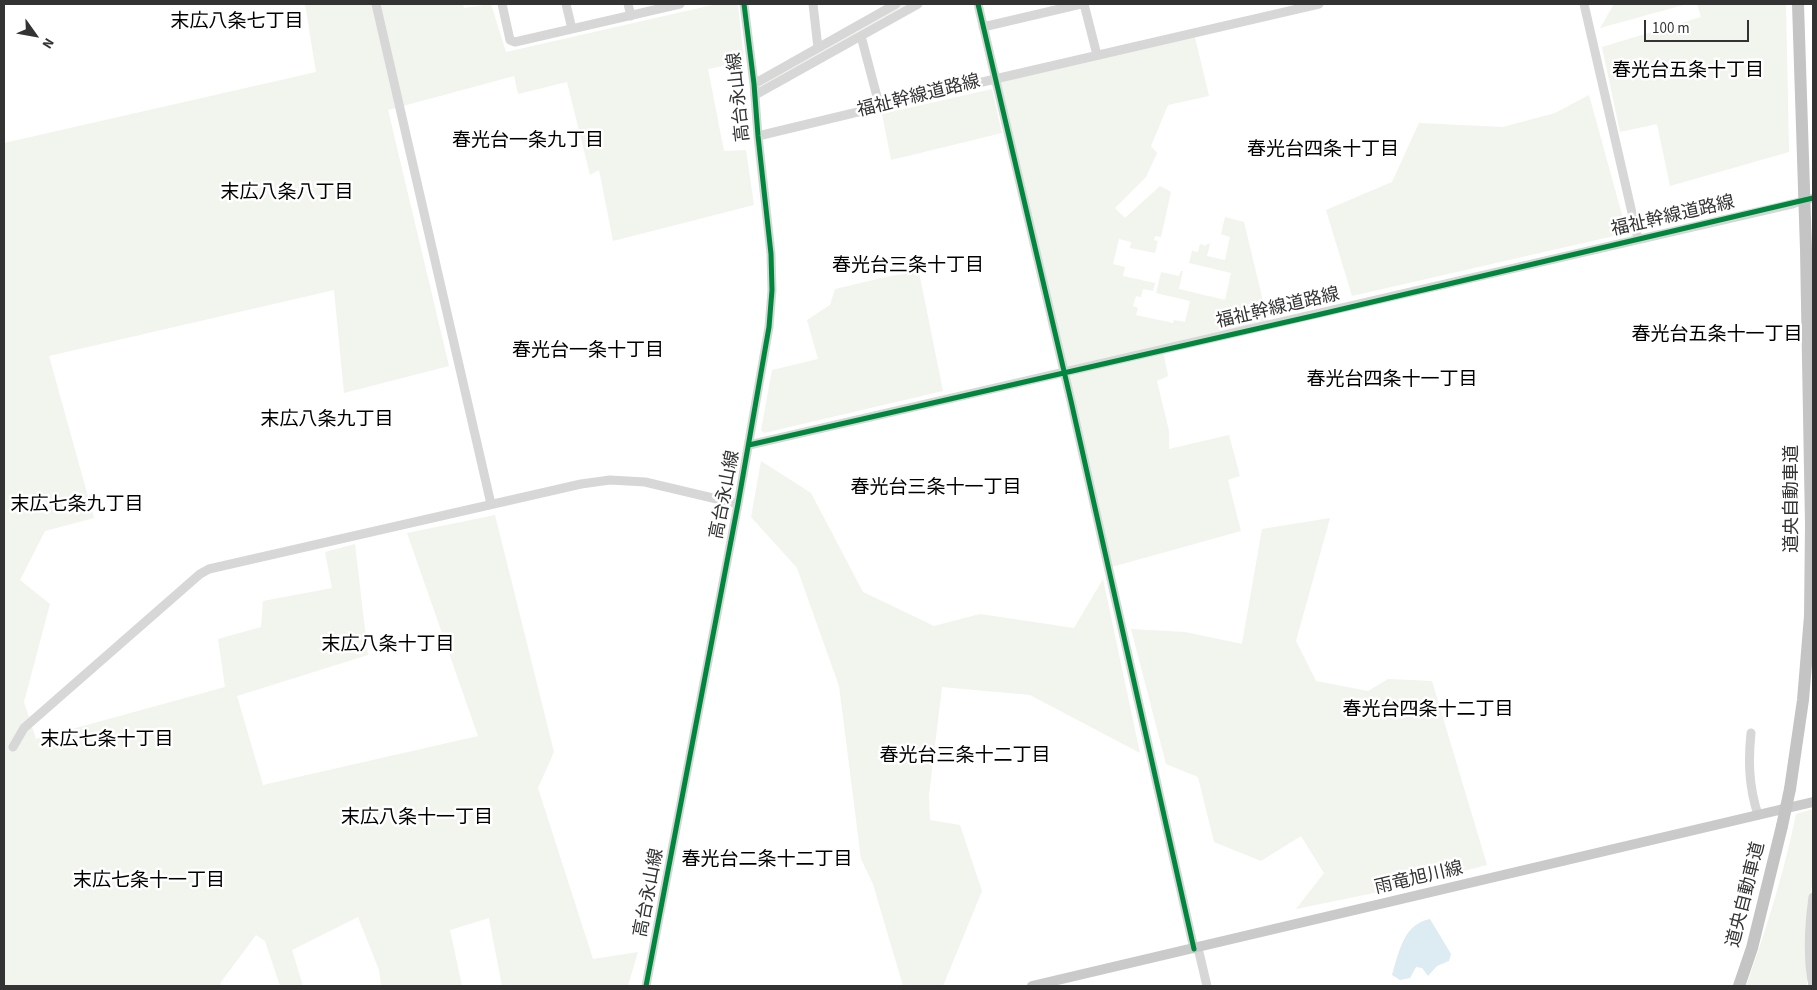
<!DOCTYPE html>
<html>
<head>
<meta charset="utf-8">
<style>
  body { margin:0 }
  #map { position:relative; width:1817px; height:990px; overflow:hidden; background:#fff; font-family:"Source Sans 3",sans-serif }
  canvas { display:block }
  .frame { position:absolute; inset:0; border:5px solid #333; pointer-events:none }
  .north { position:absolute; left:10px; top:10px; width:50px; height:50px; -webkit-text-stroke:4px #fff; paint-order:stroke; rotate:122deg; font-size:14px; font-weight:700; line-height:20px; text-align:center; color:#333 }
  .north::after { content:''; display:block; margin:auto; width:18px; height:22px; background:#333; clip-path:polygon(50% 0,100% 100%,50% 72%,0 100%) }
  .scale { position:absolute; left:1644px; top:20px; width:105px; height:22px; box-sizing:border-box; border:2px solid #333; border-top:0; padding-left:6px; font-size:15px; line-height:18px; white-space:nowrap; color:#333; -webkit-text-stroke:4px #fff; paint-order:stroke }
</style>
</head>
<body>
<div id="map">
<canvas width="1817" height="990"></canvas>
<div class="frame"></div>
<div class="north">N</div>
<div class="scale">100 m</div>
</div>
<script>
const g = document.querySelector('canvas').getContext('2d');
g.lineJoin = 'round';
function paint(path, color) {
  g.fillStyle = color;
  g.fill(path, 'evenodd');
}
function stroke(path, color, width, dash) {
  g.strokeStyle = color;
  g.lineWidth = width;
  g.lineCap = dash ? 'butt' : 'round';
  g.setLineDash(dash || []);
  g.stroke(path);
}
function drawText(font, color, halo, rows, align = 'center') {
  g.font = font + ' "Source Sans 3","Noto Sans JP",sans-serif';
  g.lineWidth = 5;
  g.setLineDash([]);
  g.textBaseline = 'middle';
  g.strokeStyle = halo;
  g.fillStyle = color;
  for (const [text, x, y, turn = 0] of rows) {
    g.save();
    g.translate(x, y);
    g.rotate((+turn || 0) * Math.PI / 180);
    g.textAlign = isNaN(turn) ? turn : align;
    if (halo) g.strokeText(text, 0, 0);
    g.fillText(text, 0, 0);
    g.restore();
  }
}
paint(new Path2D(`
  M305,4H463L464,8L491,4L506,52L717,4H738L744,62L708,69L724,151L746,150L754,205L613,241L599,170L590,175L567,82L518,94L514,76L388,110L449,366L344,393L334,290L49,356L94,518L45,531L20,580L50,604L24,702L36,739L225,687L218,639L261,627L263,601L332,588L325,552L355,544L368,655L237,696L263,785L478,736L407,533L495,515L554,752L538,788L593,959L638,952L628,986H502L489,918L450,930L462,986H381L379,970L358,917L292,950L303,986H280L265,941L256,935L221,982L220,986H4V143L316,72Z
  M902,4H918L761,92L758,87L759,84Z
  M1614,4H1687L1600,28Z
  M1697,4H1786L1789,152L1670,186L1657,124L1620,132L1602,47L1701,17Z
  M1194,33L1209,96L1168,105L1151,146L1157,153L1146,177L1115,208L1125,218L1160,186L1171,192L1161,237L1155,236L1154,240L1158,241L1155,253L1130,248L1131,242L1119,239L1113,264L1125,267L1123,276L1155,283L1153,291L1143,289L1141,297L1136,296L1133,306L1138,308L1136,315L1173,323L1174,320L1185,322L1190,301L1156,293L1161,272L1179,276L1181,271H1183L1179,289L1225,300L1231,273L1189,263L1192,251L1198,252L1200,244L1206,246L1207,244H1210L1207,256L1225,260L1230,237L1221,234L1225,217L1244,222L1269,326L1163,350L1168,376L1157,381L1169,431V449L1229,435L1240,476L1228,480L1241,531L1108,568L995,79Z
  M992,89L1002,133L891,160L882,114Z
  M1589,95L1627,233L1352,296L1326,210L1392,182L1419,123L1503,127L1555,113Z
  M919,272L943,391L764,433L761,430L772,370L818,359L807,320L830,305L835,289L890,276Z
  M761,461L811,493L863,592L934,626L980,614L1074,628L1103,579L1140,753L1030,695L942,687L929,795L930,820L960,825L982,891L943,986H903L873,884L861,859L839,686L797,568L751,517Z
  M1330,518L1296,641L1316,681L1368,691L1388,679L1432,681L1487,865L1398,888L1296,909L1324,873L1301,836L1261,861L1214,842L1198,777L1166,764L1131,629L1185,632L1242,644L1262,529Z
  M1813,809V881L1809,899L1806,933L1807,986H1746C1766,930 1784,873 1796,814Z`), '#f1f5ed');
paint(new Path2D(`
  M1430,919L1451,954L1449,961L1437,966L1428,976L1422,968L1416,967L1410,978L1400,980L1392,975C1399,953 1403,924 1430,919Z`), '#ddebf3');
stroke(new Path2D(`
  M1792,204L1813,198`), '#d6d6d6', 9, [9, 4.5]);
stroke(new Path2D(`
  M376,4L491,504
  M502,4L510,40L515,42L680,4
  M566,4L572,29
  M628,4L631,16
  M813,4L818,48
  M978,4L1071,401L1194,949
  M1084,4L1097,55
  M1584,4L1638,239
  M983,27L1081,4
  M861,36L880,108
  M754,84L896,4
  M755,95L918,4
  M758,136L995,79L1319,4
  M749,445L1792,204
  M1751,733C1748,762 1749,787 1758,815
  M13,747L24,728L200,574L209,569L581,484L610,480L645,482L738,504
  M1813,897C1809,926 1807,957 1813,986
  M1198,948L1207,986
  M646,986L738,504L769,327L772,290L771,254L758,136L754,84L744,4`), '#d7d7d7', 9);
stroke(new Path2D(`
  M1032,986L1813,802`), '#cacaca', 10);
stroke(new Path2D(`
  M1790,789L1803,700L1810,616L1811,524L1806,250L1798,4
  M1739,986L1752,948L1782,826`), '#c4c4c4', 12);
stroke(new Path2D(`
  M1782,826L1790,789`), '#c4c4c4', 12);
stroke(new Path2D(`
  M978,4L1071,401L1194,949
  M749,445L1317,315L1813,198
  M646,986L738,504L769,327L772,290L771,254L758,136L754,84L744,4`), '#00873e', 5);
drawText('18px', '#333', '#fff', [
  ["高台永山線",740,97,-96],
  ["福祉幹線道路線",919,97,-14],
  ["福祉幹線道路線",1673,217,-13],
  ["福祉幹線道路線",1278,309,-13],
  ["高台永山線",726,495,-79],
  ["道央自動車道",1793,499,-90],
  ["雨竜旭川線",1419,879,-13],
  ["高台永山線",650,893,-79],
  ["道央自動車道",1747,895,-76]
]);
drawText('19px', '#000', '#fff', [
  ["末広八条七丁目",237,23],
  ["春光台五条十丁目",1688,72],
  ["春光台一条九丁目",528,142],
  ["春光台四条十丁目",1323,151],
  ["末広八条八丁目",287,194],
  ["春光台三条十丁目",908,267],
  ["春光台五条十一丁目",1717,336],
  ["春光台一条十丁目",588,352],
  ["春光台四条十一丁目",1392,381],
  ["末広八条九丁目",327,421],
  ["春光台三条十一丁目",936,489],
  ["末広七条九丁目",77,506],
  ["末広八条十丁目",388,646],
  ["春光台四条十二丁目",1428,711],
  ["末広七条十丁目",107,741],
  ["春光台三条十二丁目",965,757],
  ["末広八条十一丁目",417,819],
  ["春光台二条十二丁目",767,861],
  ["末広七条十一丁目",149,882]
]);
</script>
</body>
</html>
